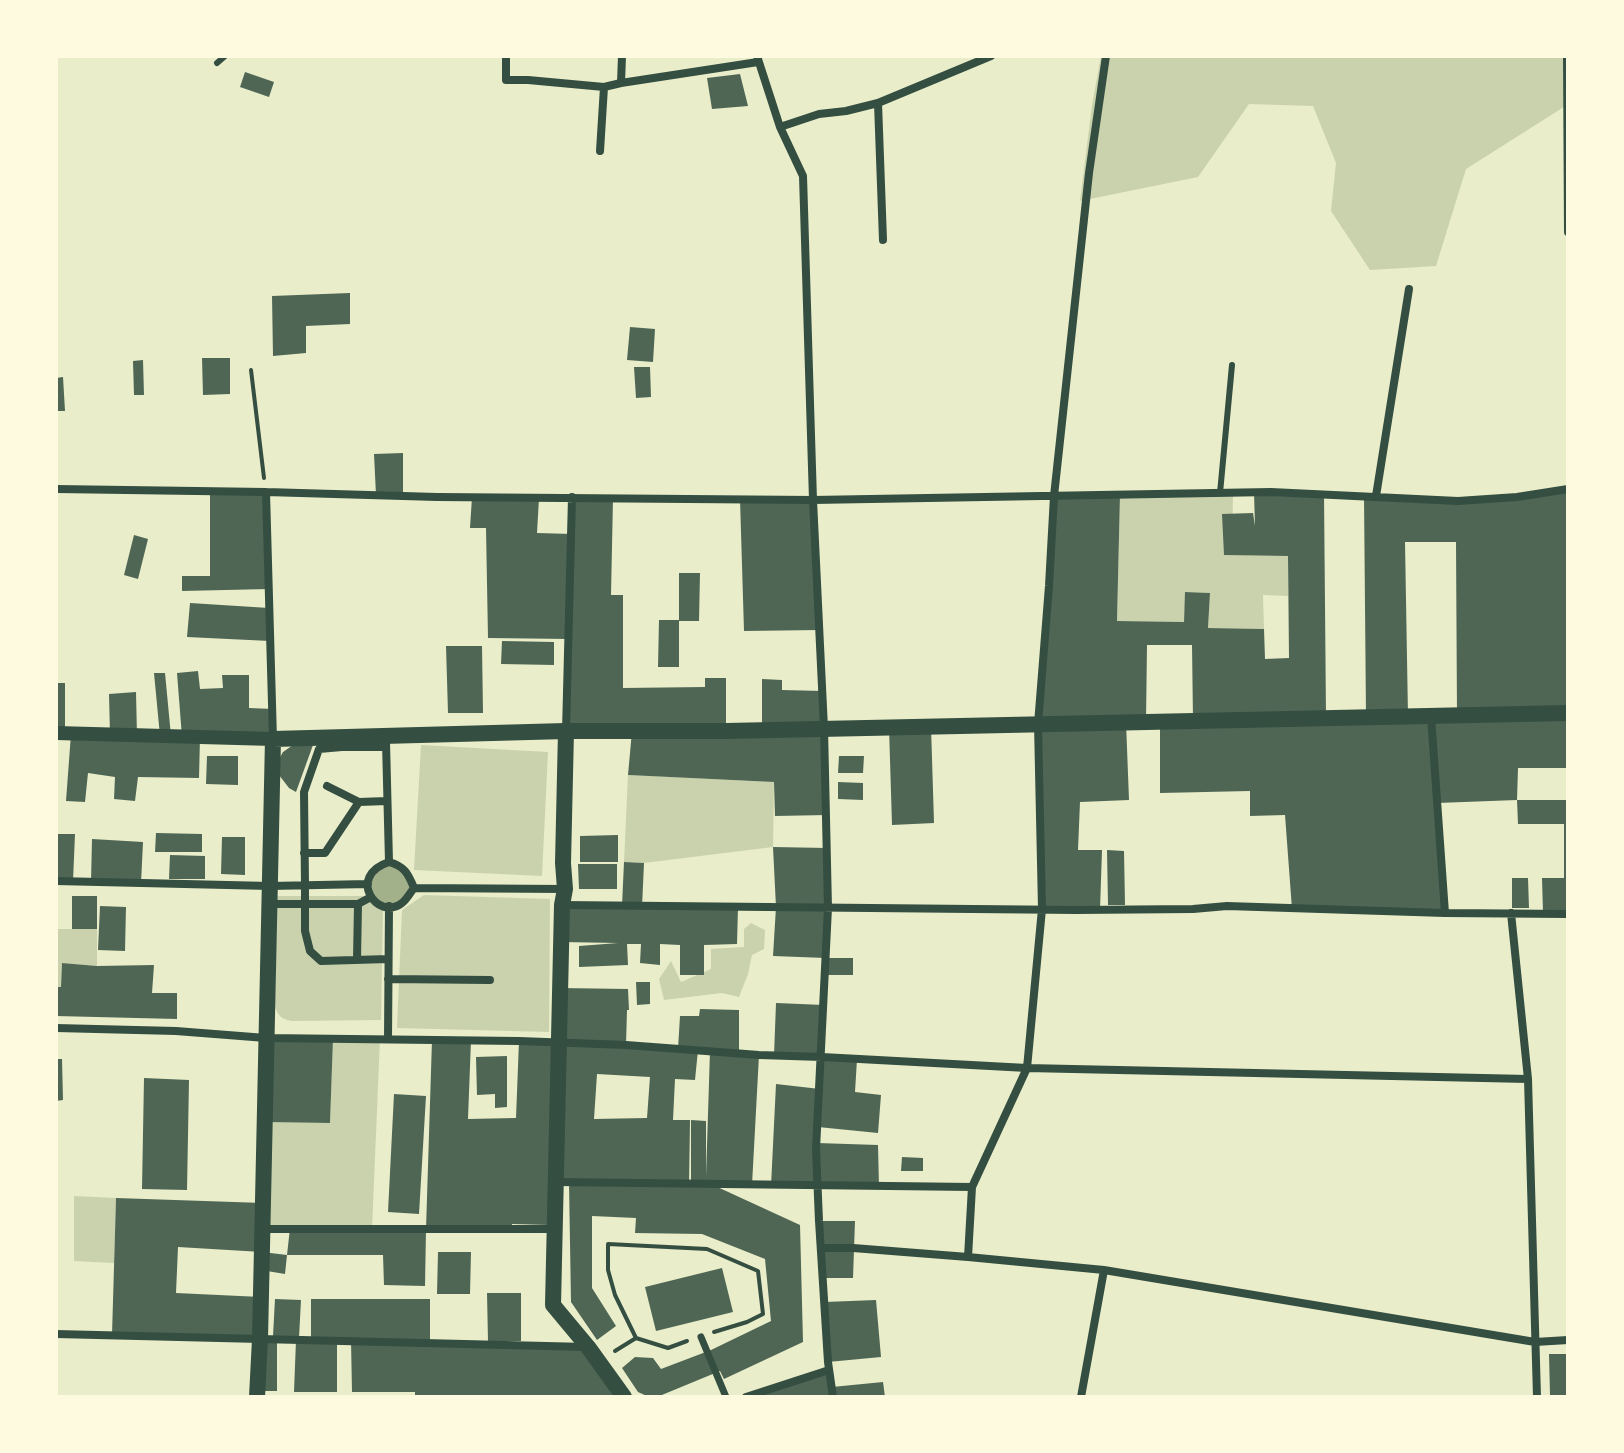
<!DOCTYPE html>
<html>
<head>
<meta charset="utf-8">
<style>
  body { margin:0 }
  #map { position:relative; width:1624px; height:1453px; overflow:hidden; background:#e9edc9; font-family:Commissioner,sans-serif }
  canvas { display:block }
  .frame { position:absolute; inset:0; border:58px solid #fefae0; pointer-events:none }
</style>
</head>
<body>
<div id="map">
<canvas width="1624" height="1453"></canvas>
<div class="frame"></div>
</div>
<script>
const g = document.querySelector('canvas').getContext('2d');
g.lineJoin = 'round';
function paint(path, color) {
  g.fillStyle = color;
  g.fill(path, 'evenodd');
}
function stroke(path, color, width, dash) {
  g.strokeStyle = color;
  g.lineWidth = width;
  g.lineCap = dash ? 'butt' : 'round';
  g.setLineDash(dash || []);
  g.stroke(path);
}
paint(new Path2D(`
  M1101,56H1567V105L1466,169L1436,266L1370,270L1331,211L1336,163L1313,106L1249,104L1198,177L1080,201L1092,105Z
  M1233,493L1232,555L1288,556V596L1263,595L1264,629L1208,628L1210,593L1186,592L1184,622L1117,621L1120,495Z
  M421,745L548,752L542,876L414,870Z
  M628,775L774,782L773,847L644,863L624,862Z
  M424,895L550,899L549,1032L397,1028L402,910Z
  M277,896H366L372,905L383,909L381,1020L292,1021C281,1019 278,1016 275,1006Z
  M751,923L765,930L764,949L752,955L748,974L739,997L722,993L664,1000L659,979L671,961L681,982L711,969V949L744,947V929Z
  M56,929H97V966L62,963L61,987H56Z
  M333,1039H380L372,1229H262L264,1122L330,1123Z
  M74,1196L116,1198L114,1263L74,1261Z`), '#cad2ad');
paint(new Path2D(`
  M399,862L414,888L406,898L389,906L381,903L371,893L372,871Z`), '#a3b18a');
paint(new Path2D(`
  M245,72L274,82L269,97L240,87Z
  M740,74L748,106L712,109L707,78Z
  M350,293V324L306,326V353L273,356L272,296Z
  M630,327L655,329L653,362L627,360Z
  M202,358H230V394L203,395Z
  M143,360L144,395H134L133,361Z
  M634,367H650L651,397L636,398Z
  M63,377L65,411H56V378Z
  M403,453V496L376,495L374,454Z
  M1568,490V768H1518L1517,800H1568V914L1543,913L1542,878H1564V824H1518L1517,800L1437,803L1445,913L1292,909L1285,815L1250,816V791L1160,793V721L1193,720L1192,645H1147L1146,721L1126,722L1129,800L1080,802L1078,850H1102L1100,910L1042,909L1038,723L1054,496L1120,495L1117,621L1184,622L1185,592L1210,593L1208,628L1264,629L1265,659L1289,658L1288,556L1224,555L1222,514L1253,513L1255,526L1254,492L1324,494L1326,717L1366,716L1364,496L1458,501ZM1405,542H1456L1457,715L1408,716Z
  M210,491L266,492L269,589L182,591V576H210Z
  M472,497L539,498L537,533L572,534V497L613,498L611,595H623V688L705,687V678H726V731L762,729V679L782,680V690L823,691L827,815L775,816L774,782L628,775L632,731H566L569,639L488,638L486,528H470Z
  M740,499L813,500L819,630L744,631Z
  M134,535L148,539L138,579L124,575Z
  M679,573H700L699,621H679V667H658L659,620H679Z
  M190,603L269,608L270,641L187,637Z
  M502,641L554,642V665L501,664Z
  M446,646H482L483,713H448Z
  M198,671L200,689L223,688L222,675H249V708L273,709V739L200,737L199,778L138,777L135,801L114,799L115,777L88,773L85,802L66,801L71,734L110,735L109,694L136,692L137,736H160L154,673H165L171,736L182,737L177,673Z
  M56,683H65V734L56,733Z
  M931,726L934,823L892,825L889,727Z
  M296,743L313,745L296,792L289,788L279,775V759L283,752Z
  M207,756H238V785L206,784Z
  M839,756H864L863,773H838Z
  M838,782L863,783V800L838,799Z
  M156,833L202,834V852H155Z
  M56,834H75L73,881H56Z
  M618,835V862H580V836Z
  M222,837H245V875L221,874Z
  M92,839L143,842L141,883L91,882Z
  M773,847L827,848L826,958L773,956L776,907Z
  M1107,850L1124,851L1125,905H1108Z
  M170,855L205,856V879H169Z
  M624,862L644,863L642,907H738L737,944L704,945V975H680V945L660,944V965L640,963L641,944H627L628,965L579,967V946L618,943L561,942L562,905L622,906Z
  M578,864H617V889H579Z
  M1512,878H1528L1529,908H1512Z
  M72,896H97V929H72Z
  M100,906L126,907L125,951L98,950Z
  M828,958H853V975H828Z
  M62,963L97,966L154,965L152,993H177V1019L56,1016V987H61Z
  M636,982H650V1004L637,1005Z
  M560,988L628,989L629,1010H627L626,1045L678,1049L680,1016H699L700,1009L739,1010V1053L759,1055L752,1185H713L800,1225L803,1342L724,1379L720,1371L657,1397H649L638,1392L622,1368L635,1357L653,1358L661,1369L711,1350L771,1321L765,1259L702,1234L635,1233L636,1218L592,1216V1288L616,1326L597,1340L571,1302L569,1183L555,1182L549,1225L512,1224V1229H426L432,1040H471L468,1119L516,1118L519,1041L559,1042ZM698,1050L710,1051L706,1177V1121L691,1120V1181L689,1185L690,1120H673L675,1079L695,1080ZM597,1074L650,1077L647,1118L594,1119Z
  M776,1003L824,1005L822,1057L857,1059L855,1092L881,1095L878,1133L818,1127L817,1143L878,1145L879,1187L771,1186L776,1084L820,1089L822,1057L774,1056Z
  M266,1038L333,1039L330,1123L264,1122Z
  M507,1056V1107L495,1108V1094L477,1095L476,1057Z
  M56,1059H62L63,1100L56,1101Z
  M144,1078L189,1080L187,1190L142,1189Z
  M394,1094L426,1096L419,1214L388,1212Z
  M902,1157L923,1158V1171H901Z
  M116,1198L263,1203L262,1252L287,1255L285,1274L261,1270L262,1252L178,1247L176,1293L261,1297L260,1339L112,1335Z
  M819,1221H855L853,1278H823Z
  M290,1228L426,1229L425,1286L384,1285L383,1255H287Z
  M438,1252H471L470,1294H437Z
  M722,1268L733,1312L656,1331L645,1287Z
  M487,1293H521V1341H488Z
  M275,1299L301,1300L299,1338L273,1336Z
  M311,1299H430V1343L588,1347L624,1397H415V1392H352L351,1341H337V1392H294L296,1340H311Z
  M876,1300L881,1357L828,1362L825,1302Z
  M260,1339H277V1391H257Z
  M1549,1354H1568V1395H1550Z
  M829,1370L832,1387L883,1382L885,1397H748Z`), '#4f6655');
stroke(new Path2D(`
  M251,370L264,478
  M636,1338L615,1295L608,1270V1244L707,1249L758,1271L763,1314L747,1322L714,1332
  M615,1351L636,1338L668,1348L687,1341`), '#344e41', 4);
stroke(new Path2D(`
  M217,63L225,56
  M1220,493L1232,365`), '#344e41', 6);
stroke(new Path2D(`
  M701,1337L726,1397`), '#344e41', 7);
stroke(new Path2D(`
  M506,56V80H528L604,87
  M757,56L780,127L803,176L813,500L824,728L828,908L816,1149L819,1221L828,1362L833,1397
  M1567,56L1568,232
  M621,83L622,56
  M878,103L883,240
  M780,127L819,114L846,111L878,103L991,56
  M600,151L604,87L621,83L758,62
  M56,489L266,492L437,497L813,500L1271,492L1458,501L1517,497L1568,489
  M266,492L273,739
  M1376,496L1409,289
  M1431,716L1445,913
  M566,731L572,497
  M386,742L389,862
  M386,747H342L319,749L304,792L305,885V931L310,951L321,961L388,959
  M327,786L359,802L387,801
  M304,853H325L359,802
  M389,862C404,866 408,873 414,888C410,893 407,899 402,903C377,922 346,876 389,862Z
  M56,881L270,886L368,884
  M414,888L564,889
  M269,904H358L371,897
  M562,905L1076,910L1193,909L1227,906L1445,913L1568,914
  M1511,913L1528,1079L1537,1397
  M357,960L358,904
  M388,979L490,980
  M56,1028L176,1031L266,1038L519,1041L626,1045L759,1055L822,1057L1027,1068L1528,1079
  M388,1039L389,906
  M556,1182L972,1187
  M263,1229H554
  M821,1248H853L968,1257L1104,1270L1535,1342L1568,1340
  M968,1257L972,1187L1027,1068L1042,909L1038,724L1049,586L1054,496L1089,173L1106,56
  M56,1334L587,1347
  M746,1397L829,1370
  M1081,1397L1104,1270`), '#344e41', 8);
stroke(new Path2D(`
  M56,733L273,739`), '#344e41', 14);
stroke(new Path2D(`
  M566,731L563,863L565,889L562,905L553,1305L588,1347L624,1397
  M257,1397L260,1339L273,739L566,731H726L1568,713`), '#344e41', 16);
</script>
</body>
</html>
